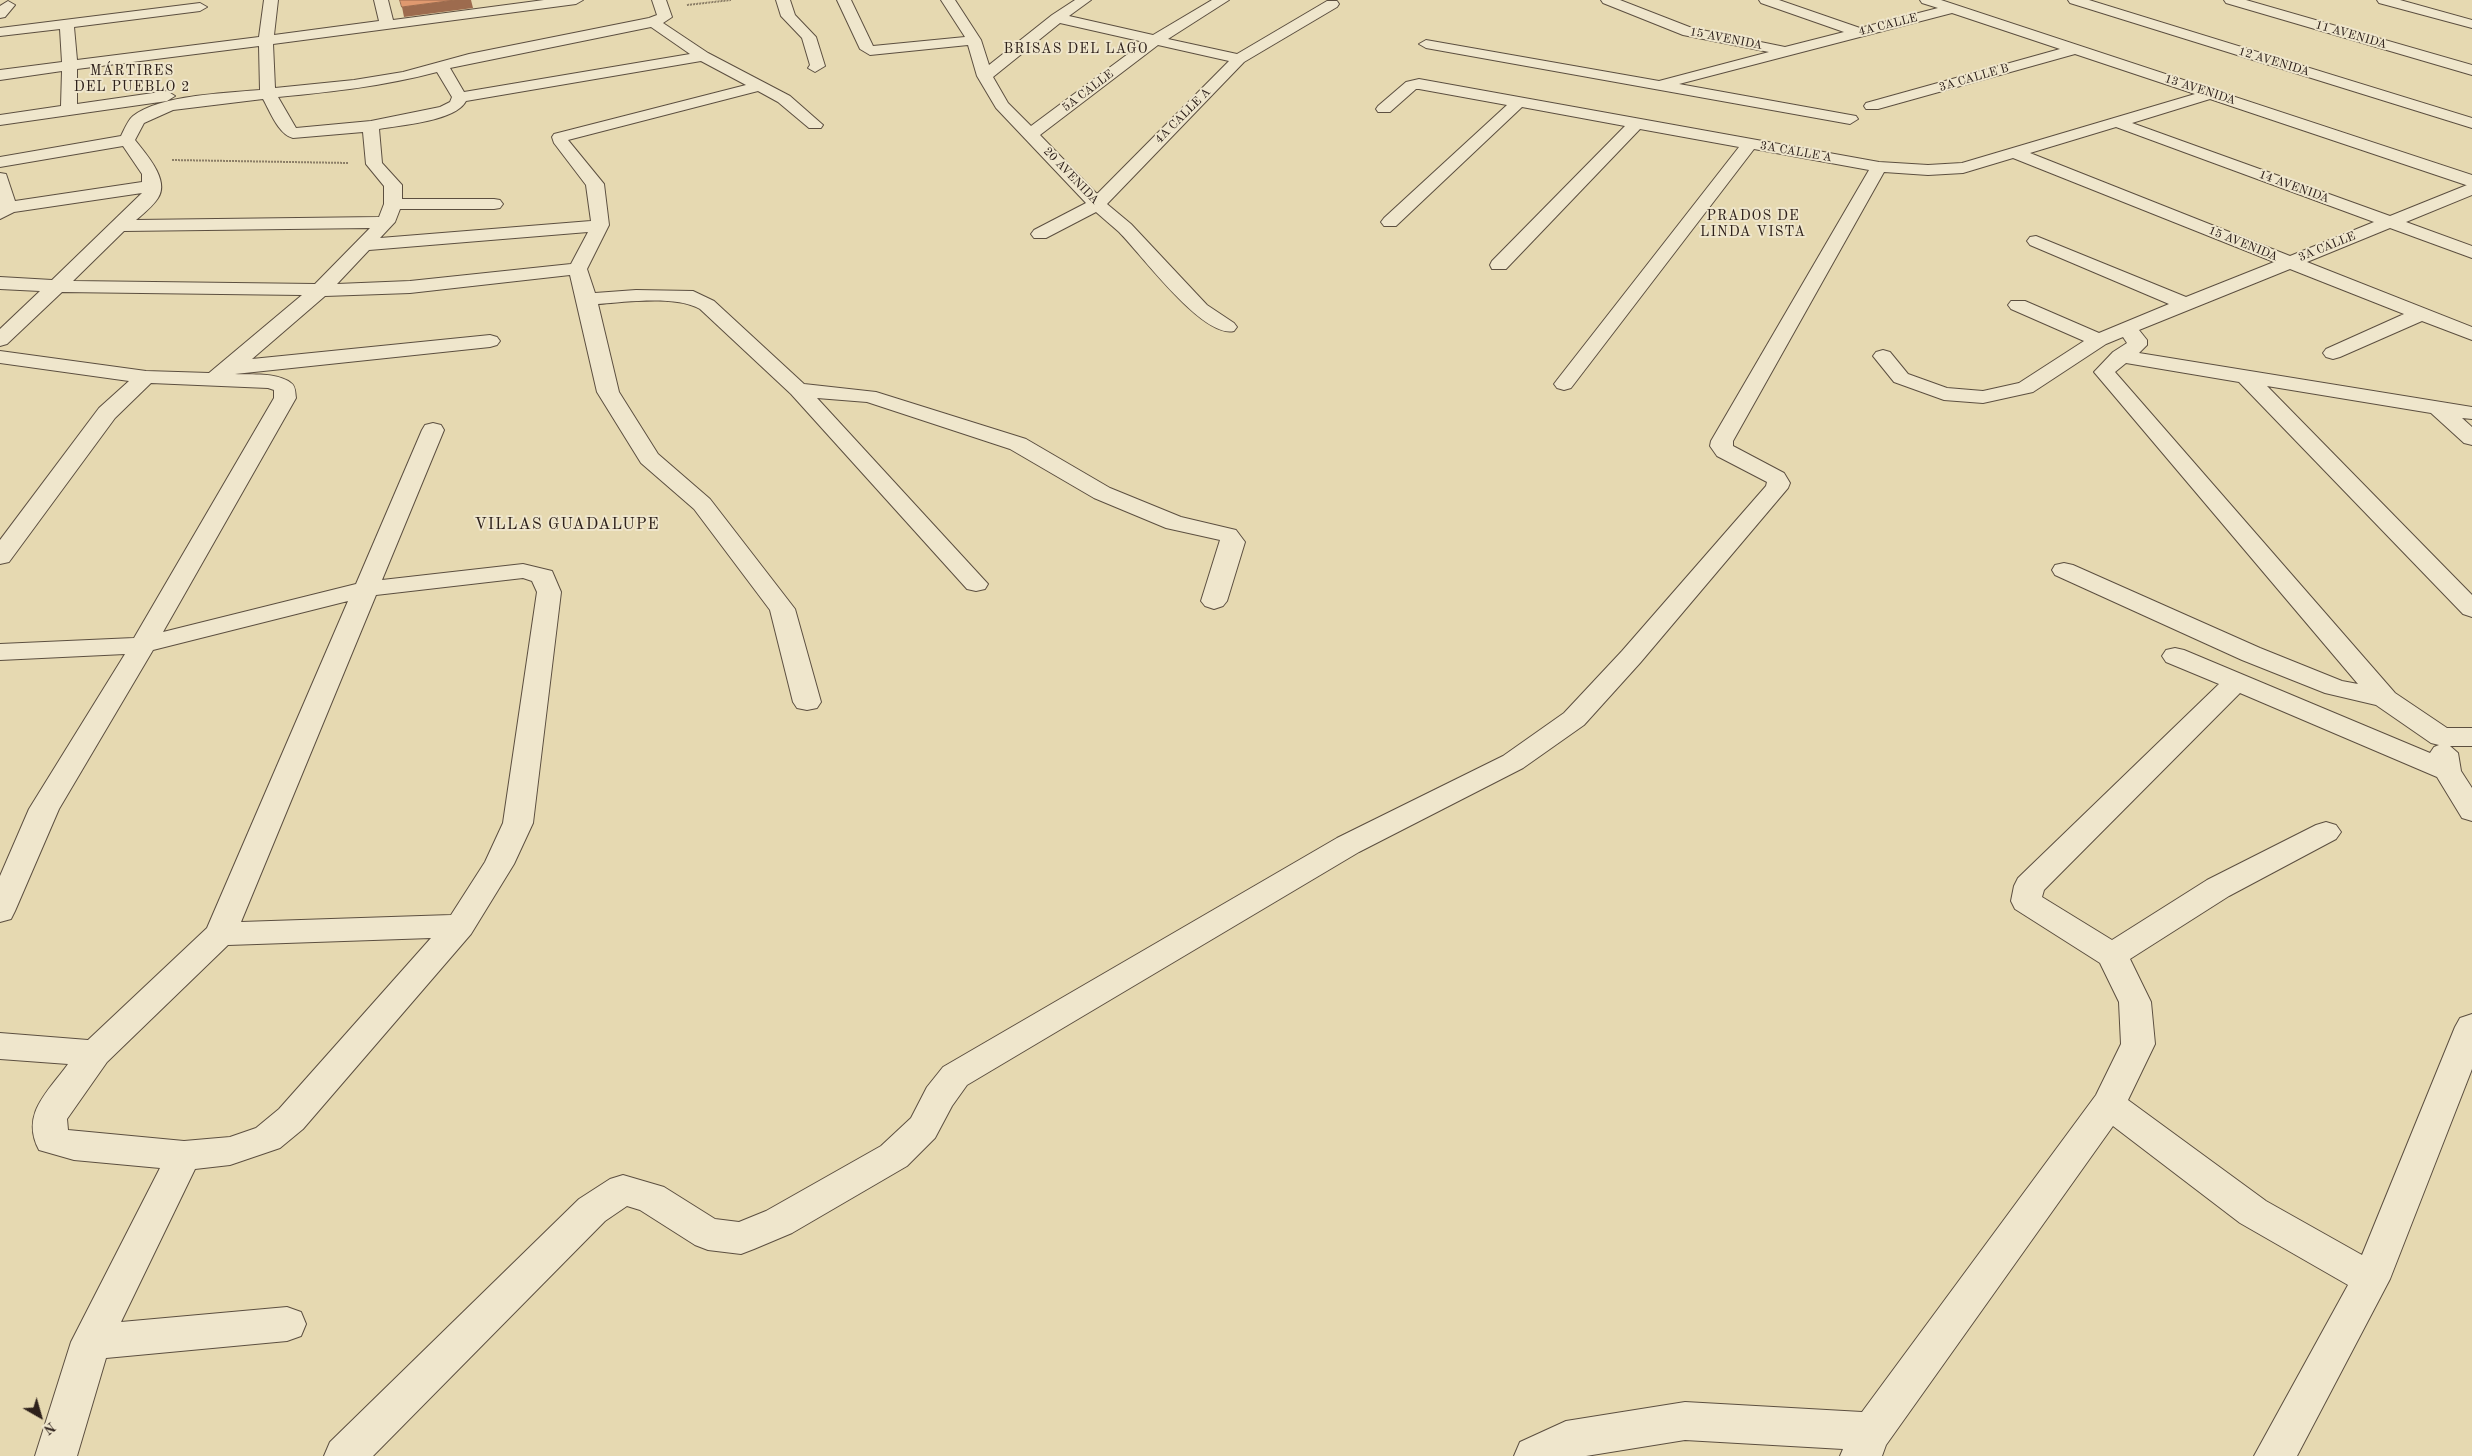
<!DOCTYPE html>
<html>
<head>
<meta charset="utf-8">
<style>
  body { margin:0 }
  #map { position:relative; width:2472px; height:1456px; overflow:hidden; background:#e6d9b1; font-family:"Old Standard TT",serif }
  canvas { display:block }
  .north { position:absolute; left:15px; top:1391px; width:50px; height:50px; -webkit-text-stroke:4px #efe6cc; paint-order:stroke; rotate:142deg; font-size:14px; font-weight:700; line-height:20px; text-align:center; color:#2e211b }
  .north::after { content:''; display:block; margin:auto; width:18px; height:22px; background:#2e211b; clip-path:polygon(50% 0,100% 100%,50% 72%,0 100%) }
</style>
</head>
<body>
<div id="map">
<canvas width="2472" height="1456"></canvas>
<div class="north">N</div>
</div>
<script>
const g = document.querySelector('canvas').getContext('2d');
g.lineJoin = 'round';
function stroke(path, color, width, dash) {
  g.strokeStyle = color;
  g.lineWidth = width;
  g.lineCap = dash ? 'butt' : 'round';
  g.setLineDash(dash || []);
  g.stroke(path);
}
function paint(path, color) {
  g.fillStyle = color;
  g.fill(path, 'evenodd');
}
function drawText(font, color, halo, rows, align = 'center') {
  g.font = font + ' "Old Standard TT",serif';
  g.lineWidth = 4;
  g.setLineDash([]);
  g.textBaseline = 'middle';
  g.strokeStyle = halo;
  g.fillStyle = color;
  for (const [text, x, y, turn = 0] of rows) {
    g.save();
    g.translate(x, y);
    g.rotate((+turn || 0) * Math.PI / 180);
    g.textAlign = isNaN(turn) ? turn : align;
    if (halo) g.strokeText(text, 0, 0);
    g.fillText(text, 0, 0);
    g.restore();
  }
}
const minor = new Path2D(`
  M264,0H278L274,35L379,21L374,0H388L393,20L544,0H583L576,4L273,44L275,88L354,80L403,72L469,54L649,18L657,15L652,0H666L672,17L663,23L708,53L790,96L823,125L821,128H809L778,102L758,91L568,140L604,184L609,225L587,269L595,293L636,290L693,291L714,301L804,384L876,392L1026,439L1110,488L1181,517L1236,530L1245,542L1227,601L1223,606L1214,609L1205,606L1201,601L1220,540L1166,528L1094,498L1010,449L867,402L817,398L988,584L985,589L976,591L967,589L791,394L700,309C676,295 626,302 598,304L619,392L658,454L710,499L795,609L821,702L817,708L807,710L797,708L793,702L770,610L694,509L641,463L597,392L570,275L410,293L325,296L252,359L490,335L497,337L500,341L497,345L490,347L235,374C251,375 277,372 291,383C296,386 295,393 296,398L163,632L356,584L422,430L425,425L433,423L441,425L444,430L382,580L523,564L552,571L561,592L533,823L514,864L471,934L303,1129L280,1148L230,1165L195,1169L121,1322L287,1307L301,1312L306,1324L301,1336L287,1341L106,1358L77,1456H35L71,1342L160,1168L74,1160L39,1150C20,1114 48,1092 68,1064L0,1059V1033L88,1040L207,928L348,601L153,650L59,809L15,911L11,919L0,922V876L29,809L125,654L0,660V644L134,638L274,398V390L268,388L151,383L115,418L9,562L0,564V540L99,408L129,381L0,363V351L146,371L209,373L302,295L62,292L7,344L0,346V329L40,291L0,289V277L52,280L142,193L14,212L0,219V173L6,174L15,201L142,182V174L123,146L0,167V157L121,136C124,130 128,120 133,116C160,95 226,93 260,90L259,46L77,69V104L167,91L175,96L167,101L0,125V115L61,106L62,71L0,80V70L62,62L60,29L0,36V28L200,3L207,7L200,11L74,27L77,60L259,37ZM651,27L690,54L464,92L450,68ZM701,61L746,85L554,134L552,137L554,143L586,185L591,221L380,238L395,222L400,209H494L500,208L503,204L500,200L494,199H402V185L382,163L379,129C401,125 456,121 466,101ZM437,72L452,97L450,102L440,107L371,121L296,128L278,97C332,92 384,86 437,72ZM263,99C270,111 278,134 293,138L363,132L366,164L384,186V204L379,217L136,220C143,214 153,206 158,198C170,180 146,154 135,140L144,123L173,110ZM370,228L315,284L73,281L124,231ZM588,232L571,264L410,281L337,284L369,250ZM523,578L532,581L537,592L503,823L485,862L451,915L241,922L376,595ZM431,938L279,1109L256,1128L230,1137L184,1141L68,1130L67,1119L107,1062L228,945Z
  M776,0H790L795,15L816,37L825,66L815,72L808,68L810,65L802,38L781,16Z
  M837,0H851L873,46L965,37L941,0H955L981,40L989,65L1052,15L1075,0H1091L1069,16L1153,35L1212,0H1229L1168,39L1237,54L1327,1H1337L1339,4L1337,7L1244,62L1107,204L1131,224L1207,305L1234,323L1237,327L1234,331C1203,339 1141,254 1119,232C1111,225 1103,218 1096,212L1046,238H1034L1031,234L1034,230L1086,203L996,108L977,76L968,45L870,55L860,49ZM1060,23L1144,42L1031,126L1008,103L993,77ZM1158,45L1229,61L1097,194L1040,135Z
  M1601,0H1620L1692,28L1785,47L1844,32L1761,3L1759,0H1779L1860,28L1938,8L1922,3L1920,0H1941L2472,175V195L2406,222L2472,246V258L2390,228L2307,262L2472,327V340L2422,321L2340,357L2333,359L2326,357L2323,353L2326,349L2404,314L2290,269L2139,330L2147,340V345L2139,353L2472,407V419L2462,418L2472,427V445L2464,443L2431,413L2267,386L2472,595V617L2463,614L2239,382L2126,363L2115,372L2395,693L2447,728H2472V746H2450L2458,753L2461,771L2472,788V821L2462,818L2437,777L2240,693L2044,890L2042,897L2112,940L2207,880L2316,825L2326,822L2336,825L2341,832L2336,839L2229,896L2130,959L2151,1002L2155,1044L2128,1100L2266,1201L2362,1255L2455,1027L2460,1018L2472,1014V1069L2390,1279L2297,1456H2254L2348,1285L2240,1223L2113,1126L1886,1445L1882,1456H1840L1843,1449L1685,1440L1586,1456H1514L1520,1442L1566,1421L1685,1402L1862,1412L2096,1095L2121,1044L2119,1002L2100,963L2015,909L2011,901L2014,886L2018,878L2219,684L2166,662L2162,656L2166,650L2175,648L2184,650L2430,753L2434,747L2439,745L2431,743L2376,705L2325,693L2242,660L2055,575L2052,570L2055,565L2064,563L2073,565L2260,648L2342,681L2358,684L2094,372L2113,352L2127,343L2123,337L2106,344L2033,392L1983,403L1944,400L1894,382L1873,356L1876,352L1883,350L1890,352L1908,374L1947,388L1983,391L2019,383L2084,341L2011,309L2008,305L2011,301H2025L2099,333L2169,304L2030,245L2027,241L2030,237L2036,236L2186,297L2274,262L2013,158L1963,173L1928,175L1884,172L1733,441V446L1784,473L1790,483L1788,488L1640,663L1584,725L1523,768L1359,852L967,1085L952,1106L935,1138L907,1166L792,1233L754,1249L741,1254L708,1250L695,1245L640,1210L627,1206L605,1221L373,1456H324L330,1442L579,1199L610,1179L623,1175L664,1187L715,1219L739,1222L766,1211L881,1146L911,1118L927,1087L943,1067L1337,838L1503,756L1564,713L1622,651L1766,486L1767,482L1717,456L1710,446L1711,441L1869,170L1754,149L1571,388L1564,390L1557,388L1554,384L1557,380L1739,147L1640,129L1506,269H1492L1490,265L1492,261L1625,126L1522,107L1396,226H1384L1381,222L1384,218L1507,105L1419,89H1416L1390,112H1378L1376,109L1378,106L1406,82L1419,79L1879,162L1928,165L1962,163L2195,94L2075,54L1878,109H1866L1864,106L1866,103L2060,49L1952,13L1679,84L1856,116L1858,119L1850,124L1426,48L1419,44L1426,40L1659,81L1769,52L1683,35L1603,3ZM2210,99L2466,185H2467L2390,216L2132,123ZM2116,127L2374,222L2290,256L2030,153Z
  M2068,0H2089L2472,118V128L2070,3Z
  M2224,0H2246L2472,65V75L2226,3Z
  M2377,0H2400L2472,20V28L2379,3Z
  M8,1L15,5L5,17L0,18V6Z`);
stroke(minor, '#5c4f40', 2);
stroke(new Path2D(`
  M687,5L731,0
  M172,160L348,163`), '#2e211b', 2, [0.5, 1]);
paint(minor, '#efe6cc');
paint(new Path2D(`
  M455,0H471L473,8L404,17L402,7Z`), '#9d6b4e');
const building = new Path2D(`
  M400,0H455L402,7Z`);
paint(building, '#e0996f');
stroke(building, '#9d6b4e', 1);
drawText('12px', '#2e211b', '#efe6cc', [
  ["4A CALLE",1888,25,-14],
  ["11 AVENIDA",2351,35,16],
  ["15 AVENIDA",1726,39,11],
  ["12 AVENIDA",2274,62,17],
  ["3A CALLE B",1974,78,-16],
  ["13 AVENIDA",2200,90,18],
  ["5A CALLE",1088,91,-37],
  ["4A CALLE A",1183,116,-45],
  ["3A CALLE A",1796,152,10],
  ["20 AVENIDA",1071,176,46],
  ["14 AVENIDA",2294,187,20],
  ["15 AVENIDA",2243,244,22],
  ["3A CALLE",2327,247,-22]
]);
g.letterSpacing = '1px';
drawText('14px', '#2e211b', '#efe6cc', [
  ["BRISAS DEL LAGO",1076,49],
  ["MÁRTIRES",132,71],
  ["DEL PUEBLO 2",132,87],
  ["PRADOS DE",1753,216],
  ["LINDA VISTA",1753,232]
]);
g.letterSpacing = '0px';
g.letterSpacing = '1px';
drawText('16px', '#2e211b', '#efe6cc', [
  ["VILLAS GUADALUPE",567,525]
]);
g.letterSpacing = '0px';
</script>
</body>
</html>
